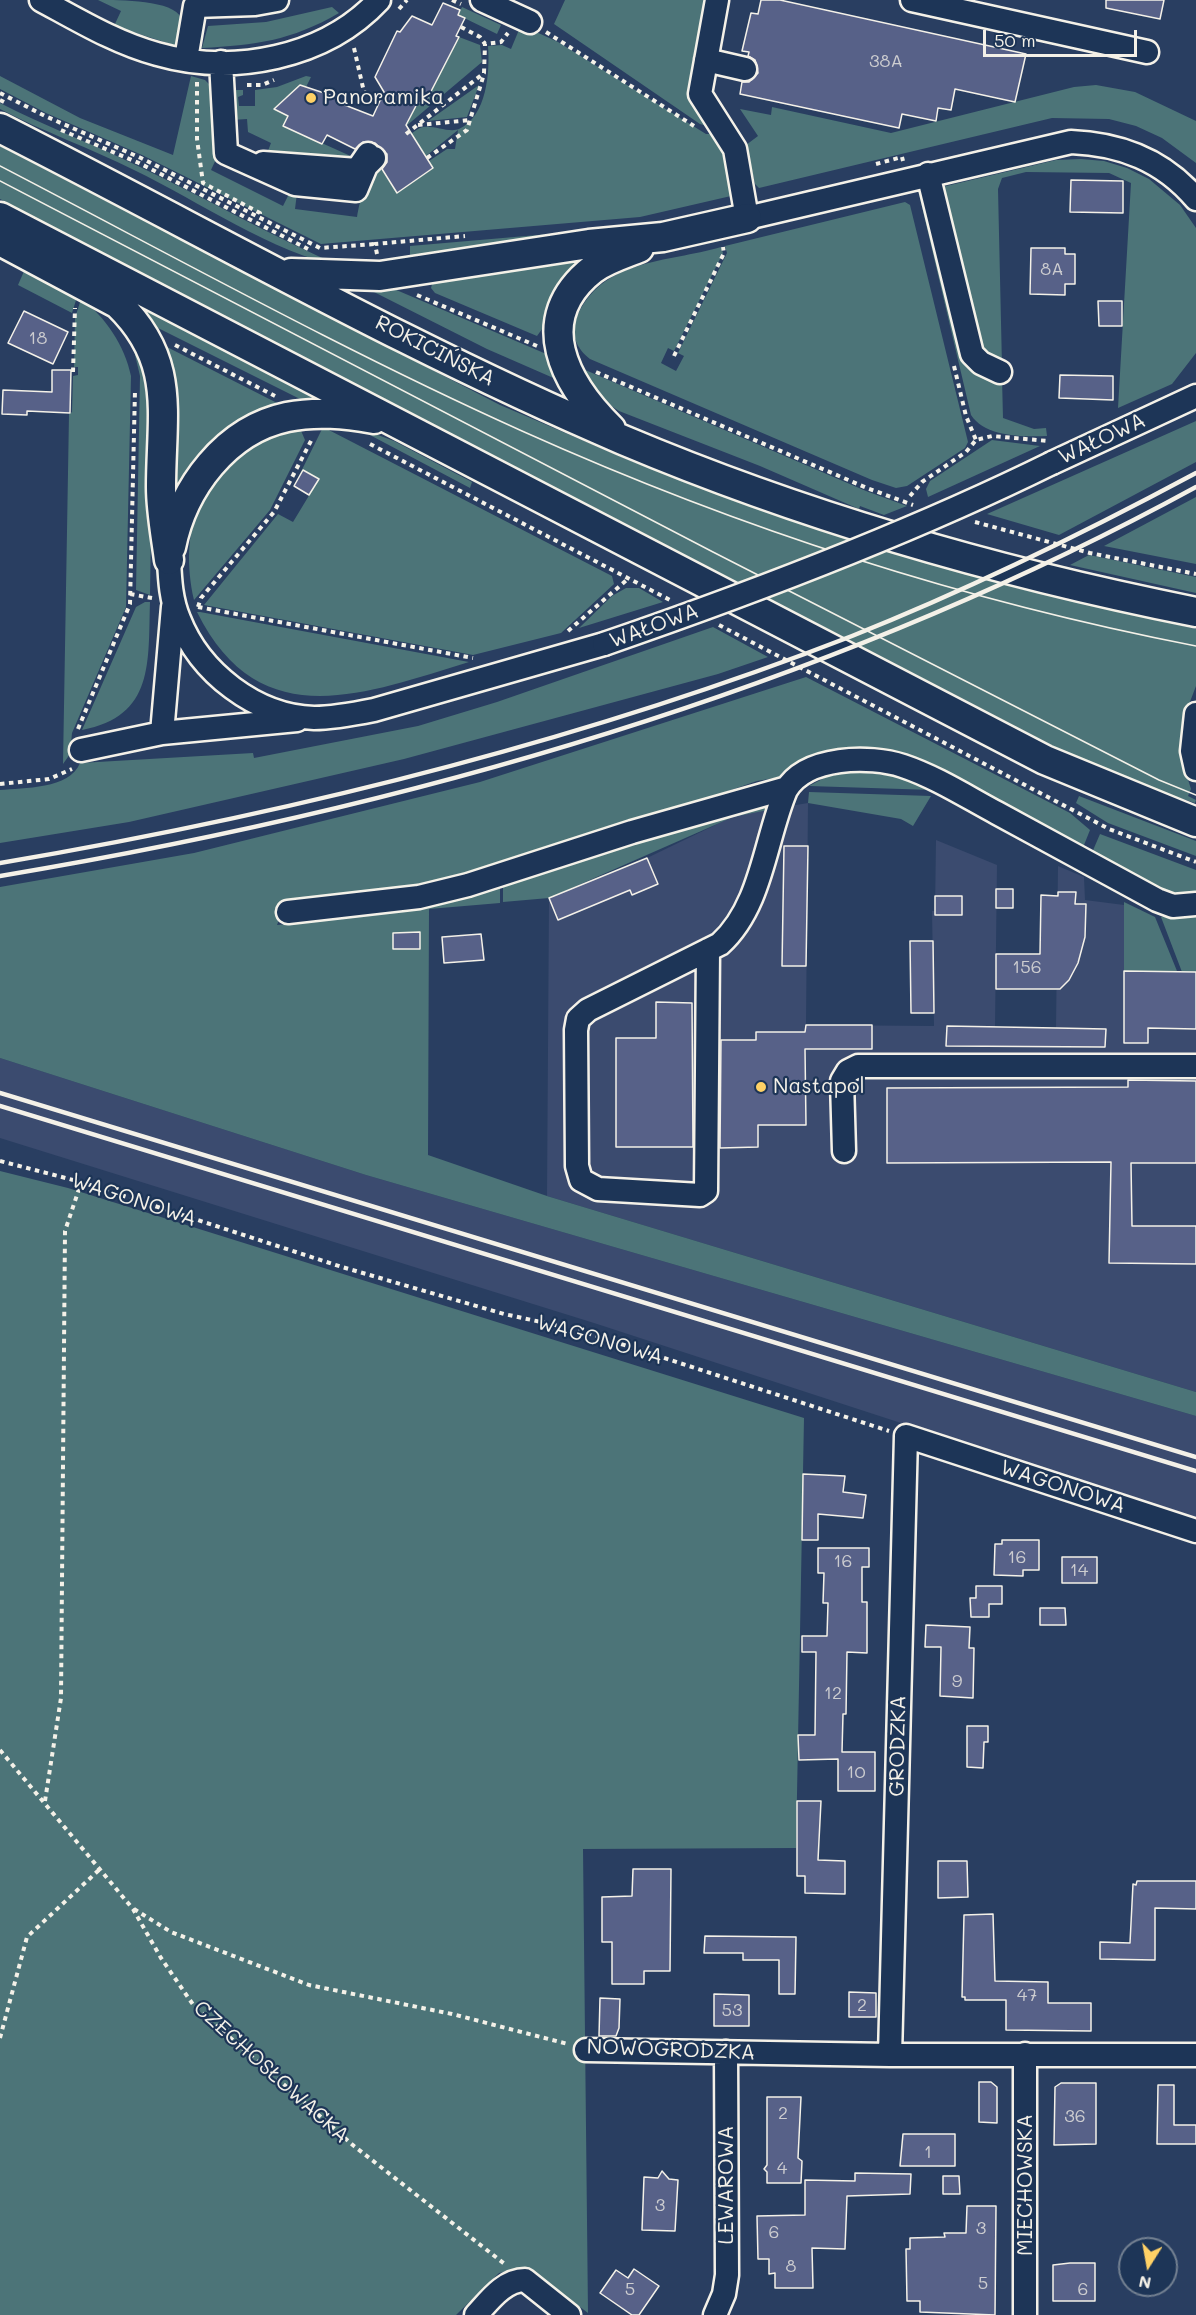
<!DOCTYPE html>
<html>
<head>
<meta charset="utf-8">
<style>
  body { margin:0 }
  #map { position:relative; width:1196px; height:2315px; overflow:hidden; background:#293e61; font-family:Mali,sans-serif }
  canvas { display:block }
  .north { position:absolute; left:1118px; top:2237px; width:60px; height:60px; box-sizing:border-box; background:#1d3557; border:2px solid #738091; border-radius:50%; rotate:191deg; font-size:16px; font-weight:700; line-height:24px; text-align:center; color:#f4f1e8 }
  .north::after { content:''; display:block; margin:auto; width:21px; height:27px; background:#ffd166; clip-path:polygon(50% 0,100% 100%,50% 72%,0 100%) }
  .scale { position:absolute; left:983px; top:30px; width:154px; height:27px; box-sizing:border-box; border:3px solid #f4f1e8; border-top:0; padding-left:8px; font-size:18px; line-height:21px; white-space:nowrap; color:#f4f1e8; -webkit-text-stroke:4px #1d3557; paint-order:stroke }
</style>
</head>
<body>
<div id="map">
<canvas width="1196" height="2315"></canvas>
<div class="north">N</div>
<div class="scale">50 m</div>
</div>
<script>
const g = document.querySelector('canvas').getContext('2d');
g.lineJoin = 'round';
function paint(path, color) {
  g.fillStyle = color;
  g.fill(path, 'evenodd');
}
function stroke(path, color, width, dash) {
  g.strokeStyle = color;
  g.lineWidth = width;
  g.lineCap = dash ? 'butt' : 'round';
  g.setLineDash(dash || []);
  g.stroke(path);
}
function drawText(font, color, halo, rows, align = 'center') {
  g.font = font + ' Mali,sans-serif';
  g.lineWidth = 4.5;
  g.setLineDash([]);
  g.textBaseline = 'middle';
  g.strokeStyle = halo;
  g.fillStyle = color;
  for (const [text, x, y, turn = 0] of rows) {
    g.save();
    g.translate(x, y);
    g.rotate((+turn || 0) * Math.PI / 180);
    g.textAlign = isNaN(turn) ? turn : align;
    if (halo) g.strokeText(text, 0, 0);
    g.fillText(text, 0, 0);
    g.restore();
  }
}
paint(new Path2D(`
  M808,803L806,1025L934,1026L932,911H935L936,840L997,865L995,1027L1056,1028L1058,866L1084,877L1085,900L1124,905V971L1196,972V1392L547,1196L549,898L647,858L736,815Z
  M0,1058L366,1175L1196,1416V1517L1076,1480L594,1323L0,1138Z`), '#3b4b6f');
paint(new Path2D(`
  M98,0C120,0 174,0 181,18C183,26 180,38 180,47L114,26L121,11Z
  M565,0H707L690,90L707,126L700,124L554,24Z
  M332,7L339,13C291,41 255,45 202,48L208,26L266,22Z
  M462,7L501,25L497,34L458,15Z
  M521,25L558,42L706,134H714L728,157L731,196L640,217L321,244L142,155L46,113L0,89V76L80,118L173,155L191,76L205,80L211,86L218,155L211,170L283,206L291,190L297,193L295,209L357,217C360,200 365,177 379,166L397,193L433,168L429,161L447,149H455L458,130L426,156L417,142L407,137C411,134 418,128 423,127C434,125 449,133 459,129C487,116 490,72 488,46L502,45L511,49Z
  M459,37L480,45L482,62L405,127L418,102L424,104Z
  M306,76L311,77L306,87L300,85L290,98L286,97L275,108L288,116L284,126L355,158L353,162L266,156L271,143L248,132L247,119L232,120L230,90H243V95L238,97L239,106H255V90L277,87Z
  M479,85L467,117L428,121Z
  M1096,85L1135,92L1196,121V163L1162,138L1136,126L1109,119L1052,118L759,188L755,184L746,145L758,136L740,109L771,115L772,107L891,133L1074,87Z
  M0,103C45,126 93,144 138,166C208,199 274,238 345,268C269,251 202,203 134,170C90,148 44,132 0,109Z
  M0,146L500,405L631,461L833,534L1021,589L1196,629V686L1183,720L1181,742L1184,767L1191,789L1188,796L1196,800L1195,803L1143,786L1061,750L0,199Z
  M1081,159L1104,161L1127,168L1149,179L1180,205L1196,228V353L1172,384L1118,408L1131,183L1109,173L1026,172L1002,178L998,189L1002,366L980,356L942,187L1056,160Z
  M918,190H924L968,357L1002,378L1003,418L1034,429L1046,428L1047,436C1023,437 985,437 971,415Z
  M905,202L910,205L968,442L965,448L907,486L896,488L872,480L590,359C577,349 570,334 576,319C601,258 667,263 721,247L723,253L674,351L668,348L661,363L676,371L684,356L678,353L727,253L725,246Z
  M584,231L410,264V246Z
  M589,252L550,327L545,325L537,336L435,293L431,288L434,277Z
  M25,269L77,297L72,313L18,285Z
  M387,286L551,356L558,380L487,349L368,289Z
  M81,299C105,316 125,346 131,376L126,607L72,733L70,754L63,764L69,414L72,412L73,376L78,375V367H74L75,318Z
  M144,301L336,400H302L154,326L140,307Z
  M131,338L153,391L150,595L136,590L140,376Z
  M167,347L283,406L171,508L161,348Z
  M576,366L866,491L907,506L884,515L860,506L859,509L760,466L619,411L604,401Z
  M1196,421V462L1059,535L987,514Z
  M351,425L394,441L472,482L470,488Z
  M299,426L305,440L270,510L194,600C179,531 198,478 260,440C271,433 287,430 299,426Z
  M323,427L612,576L614,584L561,633L473,655L204,605L278,514L293,522L319,479L304,470L294,486Z
  M992,440L1040,446L928,497L926,489L930,481Z
  M1196,497V564L1104,546Z
  M1089,555L1196,577V593L1070,565Z
  M626,588H639L663,602L579,628L612,596Z
  M145,602H150C148,662 155,716 82,730L136,607Z
  M197,612H200L469,662C364,694 259,737 197,612Z
  M713,627L768,657L718,674L404,759L129,822L0,843V790C23,788 70,789 80,763L253,753L254,758L418,726L497,702Z
  M806,677L1070,813L1090,830L1082,850L932,768L806,761L781,777L757,781L474,879L284,908L277,925L288,924L294,914L500,878V903L429,909L428,1155L547,1196L1196,1392V1416L366,1175L0,1058V887L194,853L480,782Z
  M858,772L905,777L933,790L809,786L830,775Z
  M809,792L931,796L913,826L901,819L808,803Z
  M1079,796L1196,841V856L1108,823L1076,803Z
  M767,803L768,810L733,817L549,898L503,902V877Z
  M1100,834L1196,870V894L1176,897L1091,855Z
  M1124,902L1155,917L1177,971H1124Z
  M1196,914V972H1182L1161,917Z
  M0,1171L68,1188L804,1418L796,1848L583,1849L588,2313L527,2267L499,2273L456,2315H0Z`), '#4c7478');
const building = new Path2D(`
  M761,0H780L1026,54L1015,102L955,89L951,110L938,108L936,121L902,114L899,128L740,94L742,82H749L758,73L755,60L748,56L749,52L742,51L751,13L758,14Z
  M1106,0H1164L1160,19L1106,8Z
  M443,3L460,10L458,15L465,18L456,36L459,37L424,105L418,102L406,125L433,168L397,193L382,169L387,162V154L375,143L363,142L355,149L327,135L322,144L283,126L288,116L274,109L300,85L339,98L337,102L373,116L384,92L375,77L397,31L400,32L412,16L432,25Z
  M1071,180L1123,181V213L1070,212Z
  M1031,248H1065V254H1075V284H1065V295L1030,294Z
  M1098,301H1122V326H1099Z
  M24,311L68,332L53,364L8,343Z
  M52,370H71L70,413L27,411V415L2,414L3,390L52,392Z
  M1060,375L1113,376V400L1059,398Z
  M303,470L319,479L309,495L294,486Z
  M784,846H808L806,966H782Z
  M647,858L658,884L632,895L630,890L558,920L549,898Z
  M996,889H1013V908H996Z
  M1058,892H1076L1075,904H1086L1085,937L1078,963L1069,980L1060,989H996V954H1040L1041,895L1058,896Z
  M935,896H962V915H935Z
  M420,932V949H393V933Z
  M481,934L484,960L444,963L442,937Z
  M910,941H933L934,1013H911Z
  M1124,971L1196,972V1029L1148,1028V1043H1124Z
  M656,1002L692,1003L693,1147H616V1038H656Z
  M806,1025H872V1049H805L806,1125H758V1147L720,1148L721,1040H756V1032H805Z
  M947,1026L1056,1028L1106,1029L1105,1047L946,1046Z
  M1128,1080L1196,1081V1163H1131L1132,1226H1196V1264L1109,1263L1111,1162L887,1163V1088L1128,1087Z
  M803,1474L845,1476L843,1492L866,1495L863,1518L818,1514V1540H802Z
  M1002,1540H1039V1570H1023V1576L994,1575L995,1544H1002Z
  M818,1548H869V1567H862V1602H867V1653L847,1652L846,1714H843L842,1752H875V1791H838V1759L799,1760L798,1735H815L816,1652H802V1636H827L828,1603H823L824,1573H818Z
  M1062,1557H1097V1583H1062Z
  M976,1586H1002V1604H989V1617H971L970,1598H976Z
  M1040,1608H1065L1066,1625H1040Z
  M926,1625L970,1627L969,1648H974L973,1698L940,1696L941,1647H925Z
  M967,1726H988V1742H984L983,1768L967,1767Z
  M797,1801H821L818,1860L845,1861V1894L805,1893V1876H797Z
  M938,1861H967L968,1897L938,1898Z
  M633,1869H671L670,1971H644V1984H612V1942H602V1897L632,1896Z
  M1137,1881H1196V1909L1155,1908V1960L1100,1959V1942L1130,1943L1133,1884L1136,1885Z
  M993,1914L995,1981L1048,1982V2003H1091V2031L1006,2030V2000H965V1997H962L964,1915Z
  M705,1936L796,1937L795,1994H779V1960H743V1953H704Z
  M849,1992L876,1993V2017H849Z
  M714,1994L749,1995V2026H714Z
  M600,1998L620,1999L619,2028L616,2036H599Z
  M979,2082H991L997,2087V2123L979,2122Z
  M1061,2083H1096V2144L1054,2145L1055,2087Z
  M1158,2085H1174V2125H1196V2144H1157Z
  M767,2097H801L798,2158L802,2161L801,2183H767V2172L764,2169L767,2165Z
  M903,2134H955V2166H900Z
  M662,2171L669,2179L678,2180L675,2231L642,2230L644,2177L658,2178Z
  M855,2173L911,2174L910,2194L847,2196L845,2249L812,2248L813,2288H775V2273L769,2274V2259H758L757,2216L805,2215V2180L855,2181Z
  M943,2176H959L960,2194H943Z
  M967,2206H996L995,2315L920,2312V2301H907L906,2249H910V2238L945,2237L944,2233H966Z
  M1070,2263H1095V2301H1053V2265Z
  M634,2269L659,2286L639,2315H632L600,2293L616,2270L628,2278Z`);
paint(building, '#576188');
stroke(building, '#f4f1e8', 1.5);
const minor = new Path2D(`
  M41,0C78,20 116,43 157,54C233,76 325,58 379,0
  M482,0L530,22
  M717,0L700,94L735,149L747,218L1071,142C1121,144 1163,160 1196,199
  M912,0L1147,52
  M186,59L195,6L255,4L277,0
  M706,60L745,69
  M221,62L226,153L295,184L356,190L366,166L374,158
  M263,163L357,170L368,154
  M928,174L972,354L981,363L1000,372
  M1052,463L1196,396
  M169,560C170,581 171,600 179,619C200,673 256,716 314,718C334,718 354,714 374,710L604,644
  M1196,714L1192,751L1196,769
  M162,733L173,607
  M81,750L162,733L297,720
  M288,912L419,897L468,885L632,832L787,788
  M708,950L706,1191L700,1195L598,1189L581,1180L577,1166L576,1030L578,1019L588,1010L720,944C762,906 765,839 786,790C806,756 870,755 903,766C936,777 967,797 997,813C1050,842 1104,871 1157,900L1173,906L1196,904
  M844,1151L842,1081L848,1071L858,1066H1196
  M586,2050L890,2055H1196
  M890,2055L906,1436L1196,1531
  M476,2315C489,2301 504,2280 525,2280L569,2315
  M715,2315L724,2294L727,2275L726,2052
  M1025,2315V2054`);
const major = new Path2D(`
  M0,128C207,233 409,349 623,440C808,518 1000,573 1196,612
  M0,217L1045,760L1196,822
  M0,241L118,304C177,361 161,414 161,487C161,512 166,536 169,560
  M291,273L380,276L589,244L663,237L747,218
  M611,429C565,384 529,319 593,269C607,259 624,254 639,248
  M171,547C183,487 226,430 287,417C317,411 345,414 374,419`);
stroke(minor, '#f4f1e8', 27);
stroke(major, '#f4f1e8', 33);
stroke(new Path2D(`
  M452,0L461,4
  M399,9L407,0
  M461,27L480,37L485,44L501,42L508,33
  M546,32L694,126
  M354,48L364,92L382,99
  M197,82V139L203,183L260,213L259,218
  M247,85H262L274,80
  M0,93L45,116L141,158L320,248L375,244
  M0,100L8,104
  M418,125L471,120
  M61,130L139,163L308,249
  M406,134L484,73L485,44
  M427,158L467,130L484,74
  M876,164L902,157L903,161
  M377,254L375,244L465,236
  M417,295L537,346
  M175,345L275,396
  M674,356L724,253L723,247
  M954,366L966,416L976,440
  M73,372L75,308
  M596,372L867,488L913,505
  M370,444L670,600
  M910,496L922,482L966,452L976,440L992,436L1048,441
  M975,522L1090,553L1196,574
  M130,594L152,598
  M198,607L473,658
  M198,607L201,598L274,512L313,437
  M719,625L1109,829L1196,862
  M568,631L629,578
  M78,729L130,604L135,390
  M0,784L49,779L72,769
  M0,1161L81,1182L342,1267L504,1314L578,1330L889,1431
  M0,1750L133,1909L161,1958L194,2006L354,2146L506,2265
  M45,1801L61,1698L65,1231L81,1183
  M134,1909L171,1932L309,1985L452,2014L568,2044
  M0,2038L27,1937L100,1869`), '#f4f1e8', 4, [4.5, 4.5]);
stroke(minor, '#1d3557', 22);
stroke(major, '#1d3557', 28);
stroke(new Path2D(`
  M0,166C173,256 344,351 522,431C738,528 964,601 1196,646
  M0,181L713,552L1159,780L1196,795`), '#f4f1e8', 1.5);
stroke(new Path2D(`
  M0,863C289,814 579,742 852,636C970,589 1084,533 1196,473
  M0,876C414,807 826,689 1196,487
  M0,1093L1196,1457
  M0,1106L1196,1471`), '#f4f1e8', 4.5);
const minorBridge = new Path2D(`
  M604,644C755,592 908,534 1052,463`);
stroke(minorBridge, '#f4f1e8', 27, []);
stroke(minorBridge, '#1d3557', 22);
for (const [x, y, r, color] of [
  [311,98,6,"#ffd166"],
  [761,1087,6,"#ffd166"]
]) {
  const dot = new Path2D();
  dot.arc(x, y, r, 0, 2 * Math.PI);
  g.fillStyle = color;
  g.fill(dot);
  stroke(dot, '#1d3557', 2);
}
drawText('18px', '#cdcdd0', null, [
  ["38A",886,61],
  ["8A",1052,269],
  ["18",38,338],
  ["156",1027,967],
  ["16",1017,1557],
  ["16",843,1561],
  ["14",1079,1570],
  ["9",957,1681],
  ["12",833,1693],
  ["10",856,1772],
  ["47",1027,1995],
  ["2",862,2005],
  ["53",732,2010],
  ["2",783,2113],
  ["36",1075,2116],
  ["1",928,2152],
  ["4",782,2168],
  ["3",660,2205],
  ["3",981,2228],
  ["6",774,2232],
  ["8",791,2266],
  ["5",983,2283],
  ["5",630,2289],
  ["6",1083,2289]
]);
drawText('21px', '#f4f1e8', '#1d3557', [
  ["Panoramika",323,98],
  ["Nastapol",773,1087]
], 'left');
drawText('21px', '#f4f1e8', '#1d3557', [
  ["ROKICIŃSKA",435,351,27],
  ["WAŁOWA",1102,439,-25],
  ["WAŁOWA",654,626,-20],
  ["WAGONOWA",134,1200,18],
  ["WAGONOWA",600,1340,16],
  ["WAGONOWA",1063,1487,18],
  ["GRODZKA",898,1746,-89],
  ["NOWOGRODZKA",671,2050,2],
  ["CZECHOSŁOWACKA",271,2072,42],
  ["LEWAROWA",727,2185,-90],
  ["MIECHOWSKA",1026,2185,-90]
]);
</script>
</body>
</html>
